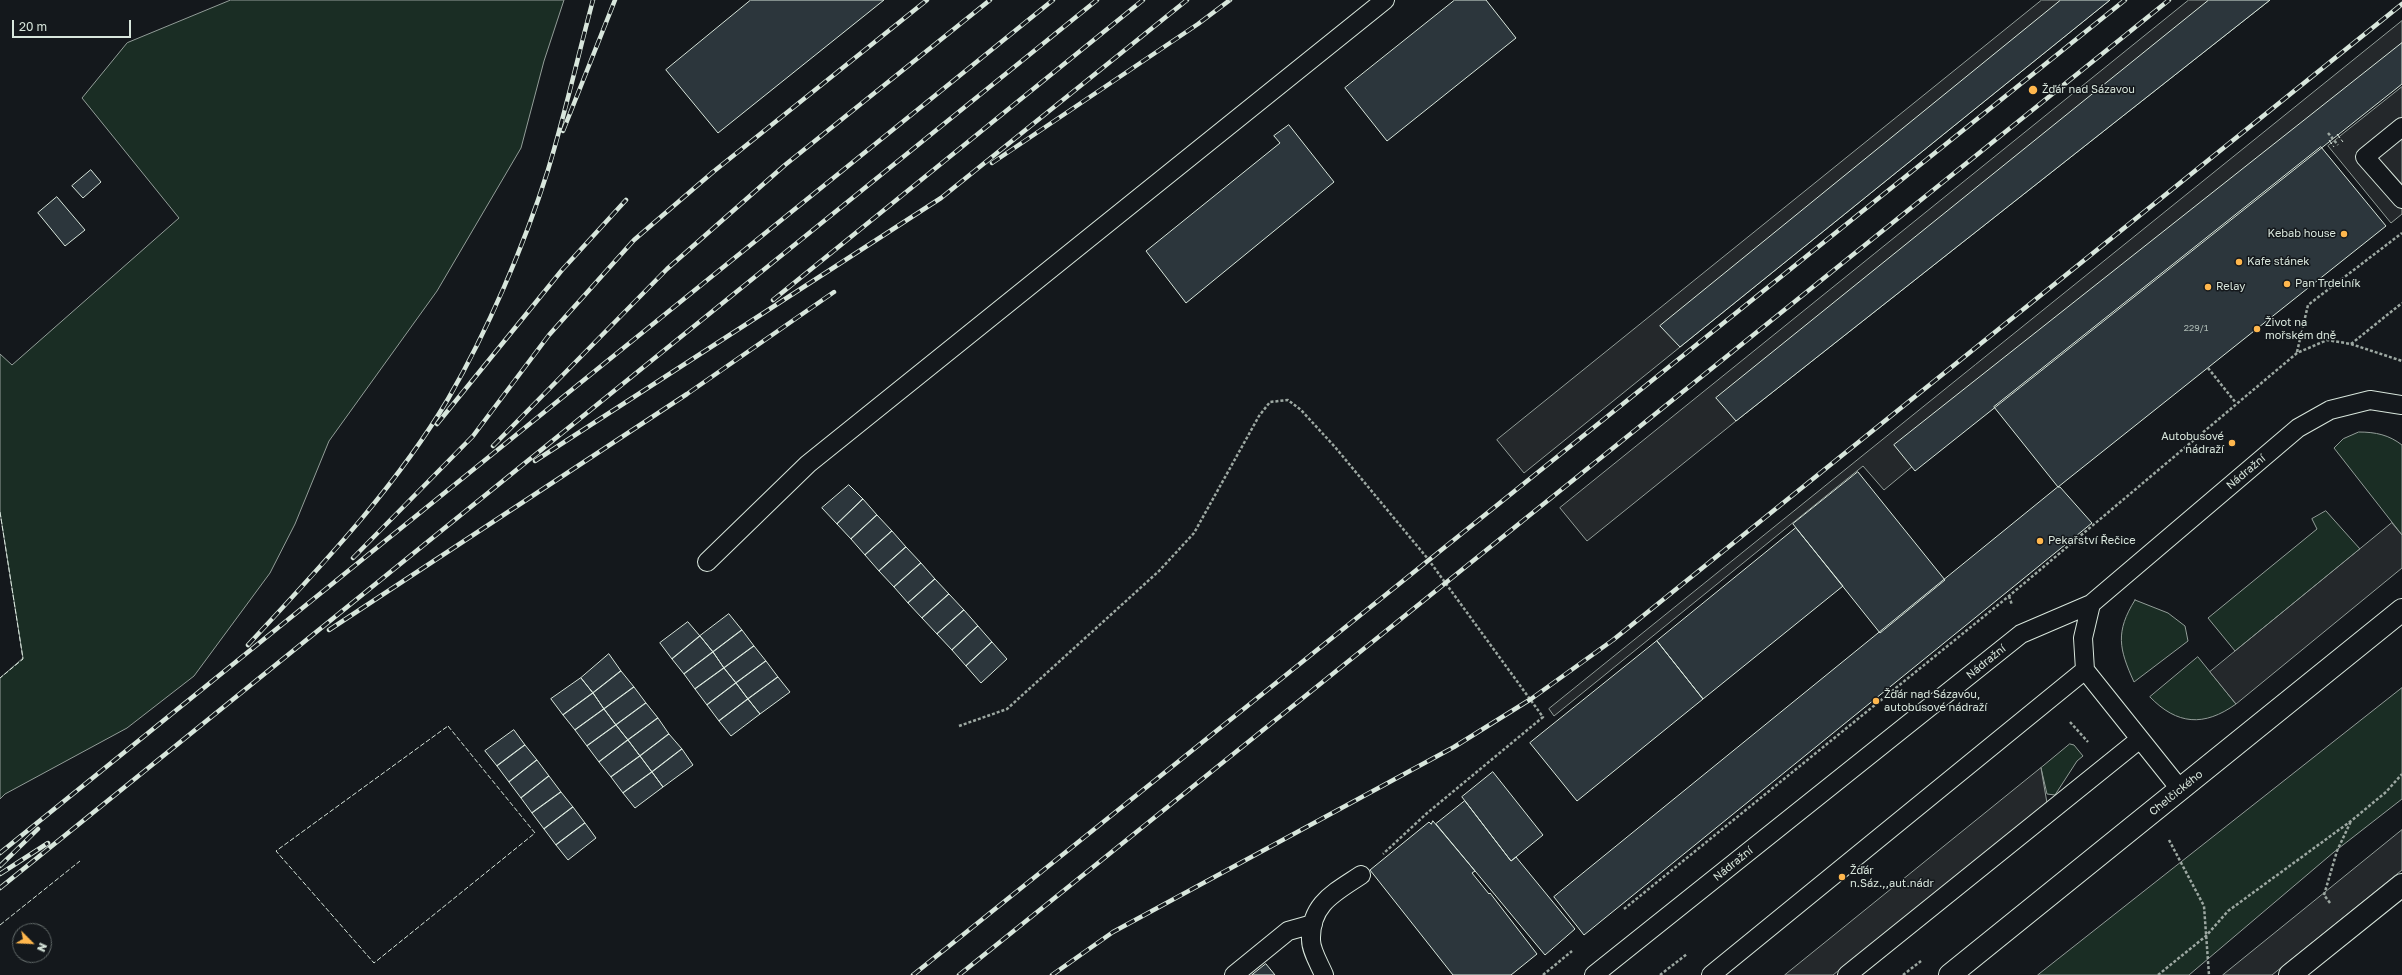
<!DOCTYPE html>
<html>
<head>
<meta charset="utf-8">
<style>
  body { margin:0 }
  #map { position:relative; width:2402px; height:975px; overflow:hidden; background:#14181c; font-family:"Golos Text",sans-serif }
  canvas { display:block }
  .north { position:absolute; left:12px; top:923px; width:40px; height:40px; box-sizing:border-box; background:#14181c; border:1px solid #626a69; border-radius:50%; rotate:114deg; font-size:11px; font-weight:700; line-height:16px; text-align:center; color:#d8e6dc }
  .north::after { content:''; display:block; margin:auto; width:14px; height:18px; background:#ffb74d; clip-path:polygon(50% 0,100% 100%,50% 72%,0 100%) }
  .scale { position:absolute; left:12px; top:20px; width:119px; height:18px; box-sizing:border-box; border:2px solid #d8e6dc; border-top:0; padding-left:5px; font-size:12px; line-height:14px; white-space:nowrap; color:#d8e6dc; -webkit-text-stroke:3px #14181c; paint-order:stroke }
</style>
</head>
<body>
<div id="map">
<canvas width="2402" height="975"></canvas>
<div class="north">N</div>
<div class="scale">20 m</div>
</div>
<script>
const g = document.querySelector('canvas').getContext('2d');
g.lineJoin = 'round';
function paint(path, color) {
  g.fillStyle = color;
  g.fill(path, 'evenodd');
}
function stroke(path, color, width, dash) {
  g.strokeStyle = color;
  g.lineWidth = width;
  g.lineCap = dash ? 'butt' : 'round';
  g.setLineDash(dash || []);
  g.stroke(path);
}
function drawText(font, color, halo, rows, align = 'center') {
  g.font = font + ' "Golos Text",sans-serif';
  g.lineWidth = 3;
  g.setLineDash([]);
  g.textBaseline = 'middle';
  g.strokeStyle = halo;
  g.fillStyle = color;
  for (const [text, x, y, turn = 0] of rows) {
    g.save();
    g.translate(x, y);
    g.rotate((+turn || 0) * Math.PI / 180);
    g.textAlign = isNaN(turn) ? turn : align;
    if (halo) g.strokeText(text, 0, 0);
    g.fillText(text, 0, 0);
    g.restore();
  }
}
const green = new Path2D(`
  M231,0H564L544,61L521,148L437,291L329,441L295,524L270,573L194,676L127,728L5,794L0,799V678L23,658L0,512V354L12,365L179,218L82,98L127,43Z
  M2359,432C2376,432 2389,435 2402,445V535L2334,448L2343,439Z
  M2326,511L2360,549L2235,651L2208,618L2317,529L2312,519Z
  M2135,600L2168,613L2185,626L2188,641L2134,682C2119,649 2115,632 2135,600Z
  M2198,657L2236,704C2204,727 2177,725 2150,697Z
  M2402,688V799L2334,852L2189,975H2038Z
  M2070,744L2074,745L2083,756L2077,761L2055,795L2047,794L2041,768Z`);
paint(green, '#1a2d24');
stroke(green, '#939e99', 1);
const parking = new Path2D(`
  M2042,0H2110L1524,473L1497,440Z
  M2189,0H2270L1736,421L1587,541L1560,508Z
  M2402,21V73L1990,402L1884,490L1863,466L1554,716L1549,709Z
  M2402,87V214L2391,223L2328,146Z
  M2392,523L2402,535V568L2236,704L2210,672Z
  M2041,768L2047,803L1833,975H1785Z
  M2402,830V870L2272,975H2223Z`);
paint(parking, '#24282b');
stroke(parking, '#939e99', 1);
const building = new Path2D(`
  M751,0H884L718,133L666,70Z
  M1455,0H1486L1516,38L1387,141L1345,88Z
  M2061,0H2110L1680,347L1660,326Z
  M2209,0H2270L1736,421L1716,398Z
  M2402,43V84L1915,471L1894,445Z
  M1289,125L1334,182L1186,303L1146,251L1280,143L1274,136Z
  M2321,147L2386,226L2058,487L1994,407Z
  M91,170L101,182L83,198L72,186Z
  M57,197L85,230L65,246L38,213Z
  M1858,472L1945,580L1880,633L1793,524Z
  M849,485L863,499L837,524L822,508Z
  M2058,487H2060L2092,523L1584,935L1554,897Z
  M863,499L877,515L851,539L837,524Z
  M877,515L892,531L865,555L851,539Z
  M1796,528L1843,586L1703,699L1657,641Z
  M892,531L906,547L879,571L865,555Z
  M906,547L921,563L894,587L879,571Z
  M921,563L935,579L908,603L894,587Z
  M935,579L949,594L922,618L908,603Z
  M949,594L964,610L937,634L922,618Z
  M964,610L978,626L952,650L937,634Z
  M729,614L742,630L713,652L700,636Z
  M688,622L700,636L672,659L660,643Z
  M978,626L992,642L966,666L952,650Z
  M742,630L754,646L724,668L713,652Z
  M700,636L713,652L684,674L672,659Z
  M1657,641L1703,699L1577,801L1530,743Z
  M992,642L1007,659L981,683L966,666Z
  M754,646L766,661L736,683L724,668Z
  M713,652L724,668L695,689L684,674Z
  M609,654L621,671L593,693L581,678Z
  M766,661L778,677L748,699L736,683Z
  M724,668L736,683L707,705L695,689Z
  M621,671L634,687L604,709L593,693Z
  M778,677L790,692L760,714L748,699Z
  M581,678L593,693L563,715L551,699Z
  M736,683L748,699L719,721L707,705Z
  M634,687L646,703L616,725L604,709Z
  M593,693L604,709L575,730L563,715Z
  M748,699L760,714L731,736L719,721Z
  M646,703L658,718L628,740L616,725Z
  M604,709L616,725L587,746L575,730Z
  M658,718L669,734L640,756L628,740Z
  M616,725L628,740L599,762L587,746Z
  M514,730L525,745L497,766L485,751Z
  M669,734L682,749L652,772L640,756Z
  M628,740L640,756L611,777L599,762Z
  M525,745L537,760L509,782L497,766Z
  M682,749L693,765L663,787L652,772Z
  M640,756L652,772L623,793L611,777Z
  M537,760L549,776L521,798L509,782Z
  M652,772L663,787L635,808L623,793Z
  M1493,772L1543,835L1511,861L1462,797Z
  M549,776L561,792L532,813L521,798Z
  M561,792L573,807L544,829L532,813Z
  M1465,801L1511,861L1516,857L1575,929L1545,955L1436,824Z
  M573,807L585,823L556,845L544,829Z
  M1433,821L1475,871L1472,873L1489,894L1490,893L1537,954L1511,975H1453L1370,870L1429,822L1431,824Z
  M585,823L596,838L568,860L556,845Z
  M1266,964L1275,975H1252Z`);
paint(building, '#2c363c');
stroke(building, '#d8e6dc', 1);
const lane = new Path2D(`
  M2402,127L2365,157L2402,199
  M707,562L808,464L1385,0
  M2091,604L2083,638L2085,670L2180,789
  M1234,975L1288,931L1313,924
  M1324,975C1320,965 1311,951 1311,940C1310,904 1334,893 1361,875
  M1594,975L2021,634L2091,604L2298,428L2330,410L2370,400L2402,405
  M1711,975L2085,670
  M1847,975L2140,739`);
const street = new Path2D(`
  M2290,975L2402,885`);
const secondary = new Path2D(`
  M1950,975L2402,610`);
stroke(lane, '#d8e6dc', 20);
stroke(street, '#d8e6dc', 24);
stroke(secondary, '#d8e6dc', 24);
stroke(new Path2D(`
  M2328,133L2338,145
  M2351,344L2402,303
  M2297,352L2308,305L2402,233
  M2208,368L2236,403
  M2009,596L2012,605
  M2070,722L2088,742
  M959,726L1007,709L1159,571L1194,533L1259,416L1270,402L1288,400L1301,410L1335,447L1428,559L1543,717L1426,814L1383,854
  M2169,840L2204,906L2209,975
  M2330,903L2324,895L2337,851L2351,821
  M1624,909L2009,596L2297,353L2327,340L2351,344L2402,361
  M1543,975L1572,951
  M1660,975L1687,954
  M1903,975L1921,961
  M2158,975L2206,936L2228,911L2351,821L2386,792L2402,774`), '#9da8a2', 2.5, [3, 2]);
stroke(lane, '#14181c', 18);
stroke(street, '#14181c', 22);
stroke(secondary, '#14181c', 22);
const rail = new Path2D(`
  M563,131L615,0
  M992,163L1198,24L1230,0
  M773,300L1143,0
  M437,424L562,270L626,200
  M493,446L667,269L785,165L990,0
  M535,461L941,198L1187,0
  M353,558L473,436L549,335L634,240L713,172L927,0
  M329,630L687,394L834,292
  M248,645C319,568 394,490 448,399C488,330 524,246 548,170C565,114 578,56 593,0
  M0,853L1053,0
  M0,866L38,829
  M0,874L48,843
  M0,888L1097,0
  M913,975L2125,0
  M959,975L2169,0
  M1052,975L1113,932L1454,747L1531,699L1613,640L2402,4`);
stroke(rail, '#d8e6dc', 4.5);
stroke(rail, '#14181c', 3, [9]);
stroke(new Path2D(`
  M2337,134L2343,142
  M2329,140L2334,147
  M0,512L23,659L0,678
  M448,726L535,833L374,963L276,851Z
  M0,925L80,861`), '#d8e6dc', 1, [5, 2]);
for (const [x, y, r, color] of [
  [2033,90,5,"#ffb74d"],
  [2344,234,4,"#ffb74d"],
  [2239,262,4,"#ffb74d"],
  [2287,284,4,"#ffb74d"],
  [2208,287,4,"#ffb74d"],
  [2257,329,4,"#ffb74d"],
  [2232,443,4,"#ffb74d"],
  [2040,541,4,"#ffb74d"],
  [1876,701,4,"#ffb74d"],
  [1842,877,4,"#ffb74d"]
]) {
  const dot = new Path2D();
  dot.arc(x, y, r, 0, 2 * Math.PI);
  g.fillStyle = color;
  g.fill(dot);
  stroke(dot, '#14181c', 1.5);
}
drawText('9px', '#adbab4', null, [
  ["229/1",2196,328]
]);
drawText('11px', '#d8e6dc', '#14181c', [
  ["Žďár nad Sázavou",2042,90],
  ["Kebab house",2336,234,"right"],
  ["Kafe stánek",2247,262],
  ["Pan Trdelník",2295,284],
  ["Relay",2216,287],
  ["Život na",2265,323],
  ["mořském dně",2265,336],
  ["Autobusové",2224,437,"right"],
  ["nádraží",2224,450,"right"],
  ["Pekařství Řečice",2048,541],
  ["Žďár nad Sázavou,",1884,695],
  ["autobusové nádraží",1884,708],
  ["Žďár",1850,871],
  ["n.Sáz.,,aut.nádr",1850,884]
], 'left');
drawText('11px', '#d8e6dc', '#14181c', [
  ["Nádražní",2246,472,-40],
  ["Nádražní",1986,662,-39],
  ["Chelčického",2176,793,-39],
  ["Nádražní",1733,864,-39]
]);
</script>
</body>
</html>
